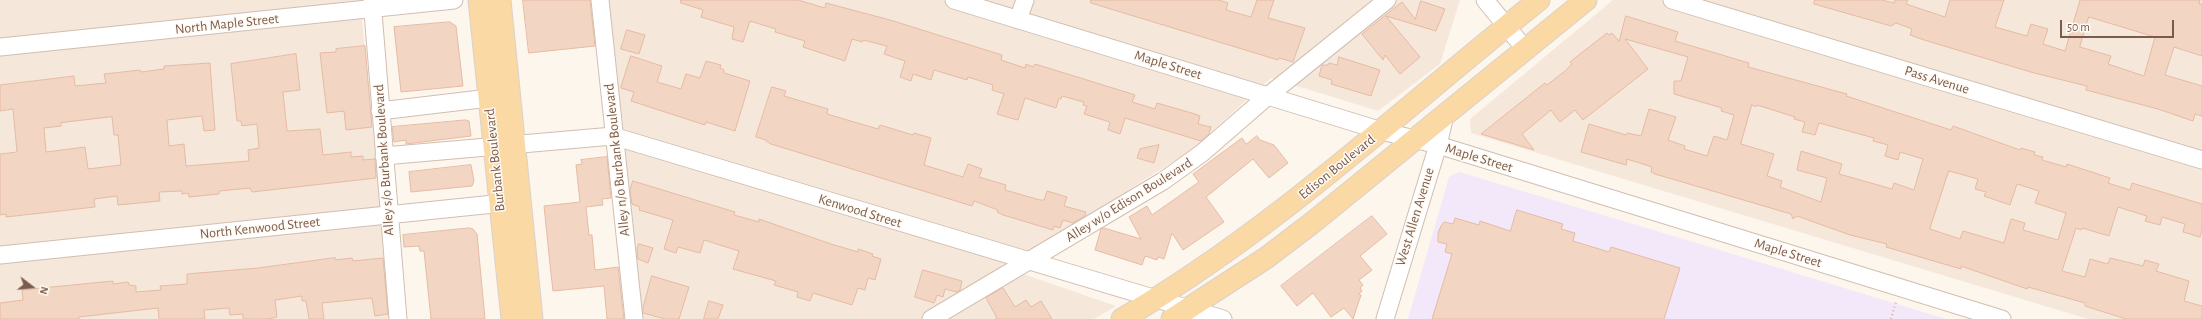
<!DOCTYPE html>
<html>
<head>
<meta charset="utf-8">
<style>
  body { margin:0 }
  #map { position:relative; width:2202px; height:319px; overflow:hidden; background:#fdf6ec; font-family:"Alegreya Sans",sans-serif }
  canvas { display:block }
  .north { position:absolute; left:12px; top:267px; width:40px; height:40px; -webkit-text-stroke:3px #fffaf3; paint-order:stroke; rotate:106deg; font-size:11px; font-weight:700; line-height:16px; text-align:center; color:#7a5c4d }
  .north::after { content:''; display:block; margin:auto; width:14px; height:18px; background:#7a5c4d; clip-path:polygon(50% 0,100% 100%,50% 72%,0 100%) }
  .scale { position:absolute; left:2060px; top:20px; width:114px; height:18px; box-sizing:border-box; border:2px solid #7a5c4d; border-top:0; padding-left:5px; font-size:12px; line-height:14px; white-space:nowrap; color:#7a5c4d; -webkit-text-stroke:3px #fffaf3; paint-order:stroke }
</style>
</head>
<body>
<div id="map">
<canvas width="2202" height="319"></canvas>
<div class="north">N</div>
<div class="scale">50 m</div>
</div>
<script>
const g = document.querySelector('canvas').getContext('2d');
g.lineJoin = 'round';
function paint(path, color) {
  g.fillStyle = color;
  g.fill(path, 'evenodd');
}
function stroke(path, color, width, dash) {
  g.strokeStyle = color;
  g.lineWidth = width;
  g.lineCap = dash ? 'butt' : 'round';
  g.setLineDash(dash || []);
  g.stroke(path);
}
function drawText(font, color, halo, rows, align = 'center') {
  g.font = font + ' "Alegreya Sans",sans-serif';
  g.lineWidth = 3;
  g.setLineDash([]);
  g.textBaseline = 'middle';
  g.strokeStyle = halo;
  g.fillStyle = color;
  for (const [text, x, y, turn = 0] of rows) {
    g.save();
    g.translate(x, y);
    g.rotate((+turn || 0) * Math.PI / 180);
    g.textAlign = isNaN(turn) ? turn : align;
    if (halo) g.strokeText(text, 0, 0);
    g.fillText(text, 0, 0);
    g.restore();
  }
}
paint(new Path2D(`
  M0,0H360L392,319H0Z
  M608,0H1460L1440,64L1378,111L1271,78L1191,150L1036,249L1000,266L1116,306L1094,319H642Z
  M1613,0H2202V319H2088L1471,133L1470,119Z`), '#f5e8da');
paint(new Path2D(`
  M1459,172L1700,244L1946,319H1408L1449,177Z`), '#f3e8fa');
const building = new Path2D(`
  M523,0H590L595,46L529,53Z
  M681,0H798L825,8L826,3L890,20L1002,55L1001,60L1025,68L1026,64L1033,67L1035,64L1129,93L1135,95L1132,102L1155,109L1157,103L1195,114L1200,116L1198,124L1211,127L1209,134L1201,141L1125,118L1120,134L1108,130L1110,122L1084,114L1087,106L1083,105L1084,102L1062,96L1061,99L1059,98L1056,108L1025,98L1018,120L1010,118L997,114L1004,94L992,90L993,85L968,77L967,80L934,70L931,80L913,74L911,81L900,77L905,61L884,54L887,46L863,40L862,42L852,39L845,61L803,47L805,41L775,32L776,29L750,21L743,42L732,39L734,27L701,17L703,10L681,3Z
  M1091,0H1219L1228,3L1226,10L1251,17L1257,0H1274L1268,18L1305,28L1293,62L1279,58L1278,60L1091,3Z
  M1815,0H1882L1894,3L1895,0H1908L1906,4L1945,17L1950,0H2004L1995,27L2027,36L2031,24L2048,29L2043,44L2065,51L2080,0H2200L2199,4H2202V56L2174,47L2165,75L2202,86V116L2195,114L2193,121L2158,109L2086,90L2087,86L2034,73L1924,40L1910,35L1912,29L1896,23L1891,26L1814,4ZM2089,17L2155,37L2144,76L2108,64L2111,56L2080,47Z
  M1421,1L1445,9L1436,31L1386,16L1420,57L1400,74L1385,55L1383,60L1362,34L1402,2L1415,19Z
  M1626,16L1678,32L1675,41L1749,63L1748,67L1847,94L1846,96L1951,130L1953,126L2020,150L2021,148L2035,152L2034,155L2043,157L2042,160L2066,167L2067,164L2110,178L2108,183L2130,190L2132,183L2202,204V230L2200,237L2183,232L2185,224L2162,217L2160,225L2145,221L2147,216L2118,207L2109,236L2082,228L2081,230L2076,228L2062,271L2085,277L2090,259L2108,264L2110,258L2143,266L2145,260L2159,264L2156,271L2189,281L2184,301L2202,306V319H2126L2085,306V303L2028,287L2027,289L1961,266V269L1886,247L1887,244L1850,235L1797,216L1793,219L1791,214L1655,174L1651,172L1652,167L1627,159L1626,165L1581,152L1589,124L1626,135L1627,133L1641,136L1649,109L1676,117L1668,140L1685,146L1684,149L1707,156L1714,136L1727,140L1734,115L1721,111L1722,108L1674,94V81H1681L1688,57L1625,39L1648,69L1583,120L1575,110L1560,122L1551,110L1522,134L1534,150L1481,134L1545,83L1547,85L1565,71L1572,64L1570,62L1607,33L1609,35L1612,33L1619,41ZM1752,105L1756,107L1757,105L1795,117L1794,119L1805,122L1802,132L1815,135L1819,123L1874,138L1873,141L1888,145L1885,156L1898,160L1900,152L1923,159L1914,190L1894,183L1892,189L1839,174L1842,164L1801,151L1797,170L1827,178L1821,202L1780,187L1782,181L1767,176L1774,154L1741,144ZM1949,171L1978,179L1975,189L1986,192L1984,196L2010,205L2017,184L2039,191L2035,203L2066,213L2058,240L2023,230L2025,223L2011,219L2004,243L1963,231L1960,239L1930,229Z
  M450,22L456,26L463,86L401,92L394,27Z
  M627,30L645,35L639,54L621,49Z
  M365,46L372,127L346,130L344,111L327,113L320,53L336,52V49Z
  M296,54L300,90L283,92L287,131L320,129L323,155L351,152V157L363,156V160L375,159L376,178L252,192L250,188L219,191V194L189,197L188,193L182,194V191L159,192L160,201L118,205L117,196L94,199L95,207L6,217V214L0,215V154L17,152L13,109L0,111V85L74,76L75,86L106,83L104,74L140,70L141,72L164,69V66L210,63L215,130L204,131L202,116L167,120L169,146L184,144L186,166L249,161L248,150L259,148L257,124L242,126L241,121H237L231,64ZM112,117L114,135H118L121,165L88,169L85,147L46,152L44,128L61,126V123Z
  M631,56L662,66L657,82L681,89L686,74L700,78L706,61L721,65L720,68L724,70V73L750,81L735,131L706,122L705,125L631,101L634,92L621,88Z
  M1339,57L1380,70L1371,96L1331,84L1332,80L1319,76L1322,65H1328L1329,63L1337,65Z
  M772,87L786,91L784,96L828,109L827,114L878,129L880,125L913,135L914,133L931,138L924,165L963,177L968,164L982,169L979,177L1006,185L1005,190L1040,200H1044L1047,191L1067,197L1064,206L1086,212L1085,216L1073,223L1063,220L1060,228L1054,226L1053,230L1003,215L997,212L998,210L974,201L972,206L771,144L766,141V140L756,137Z
  M466,120L469,121L471,136L406,144V140L394,142L392,127Z
  M1257,136L1260,140L1274,145L1288,163L1269,178L1253,159L1206,197L1224,222L1183,250L1172,233L1164,259L1158,257L1157,260L1145,256L1142,265L1095,250L1101,229L1104,228L1141,239L1129,217L1147,206L1152,215L1199,182L1193,174L1242,138L1246,144Z
  M1159,145L1154,163L1137,158L1140,149Z
  M607,157L611,198L602,199L603,205L586,207L589,235H592L595,270L618,267L624,319H607L604,286L553,291L551,274L544,206L580,202L576,165L582,164L581,160Z
  M471,165L474,181L472,186L411,192L409,172Z
  M633,181L735,212L734,215L759,222V219L831,244L858,252V249L873,254L872,256L881,259L875,280L868,278L865,290L858,288L852,305L813,293L810,301L797,297L798,292L774,285L776,281L733,269L739,251L704,240L700,253L678,247L676,253L664,249L673,220L639,210L640,207L632,204L630,191Z
  M1517,210L1563,224L1561,229L1575,233L1573,241L1609,252L1611,247L1680,268L1664,319H1432L1452,254L1445,252L1447,244L1438,242V233L1441,226L1444,222L1453,224L1455,218L1479,225L1480,221L1510,231Z
  M1372,216L1387,234L1360,256L1372,270L1359,280L1363,285L1360,288L1362,291L1359,294L1361,295L1353,319L1344,308L1331,317L1313,293L1297,306L1281,286Z
  M469,228L473,229L477,234L485,319H431L424,251H420L419,246L404,247L403,235Z
  M639,244L653,248L648,263L638,259L637,250Z
  M335,258V260L352,258L353,261L383,258L388,314L375,316L372,298L322,303L324,319H309L306,301H302V296L275,300L277,317L269,319H243V314L230,315L229,308L204,310L205,319H159L158,308L79,317V319H0V303L23,300L22,290L113,281V284L128,282L129,285L136,286V292L161,290L160,286L187,284V274L258,268Z
  M923,270L962,281L960,290L957,292L945,289L943,297L937,295L934,303L915,297Z
  M652,276L689,287L679,319H665L643,313V308Z
  M1003,288L1015,307L1026,300L1031,307L1041,301L1052,319H995L997,318L986,298Z
  M709,301L723,305L718,319H704Z`);
paint(building, '#f3d5c3');
stroke(building, '#e6bba3', 1);
const minor = new Path2D(`
  M372,0L398,319
  M600,0L634,319
  M954,0L1382,131L1438,145L2002,319
  M1485,0L1525,49
  M1672,0L2202,160
  M1018,20L1025,0
  M0,47L454,0
  M380,111L489,98
  M384,156L613,136L1223,319
  M0,255L513,202
  M931,319L1163,181L1202,153L1269,95L1387,0
  M1385,319L1438,145L1445,115`);
const major = new Path2D(`
  M479,0L512,319
  M500,0L532,319
  M1122,319C1275,230 1402,109 1539,0
  M1172,319L1266,258L1312,223L1586,0`);
stroke(minor, '#d1beb0', 19);
stroke(major, '#dad1cd', 23);
stroke(new Path2D(`
  M1891,319L1896,302`), '#d9b8a5', 2.5, [1, 3]);
stroke(minor, '#fff', 17);
stroke(major, '#fbd9a5', 21);
drawText('14px', '#7a5c4d', '#fffaf3', [
  ["North Maple Street",227,24,-6],
  ["Maple Street",1168,65,17],
  ["Pass Avenue",1937,80,17],
  ["Maple Street",1479,158,17],
  ["Alley s/o Burbank Boulevard",384,160,-94],
  ["Burbank Boulevard",495,160,-96],
  ["Alley n/o Burbank Boulevard",617,160,-96],
  ["Edison Boulevard",1337,167,-39],
  ["Alley w/o Edison Boulevard",1129,200,-32],
  ["Kenwood Street",860,211,17],
  ["West Allen Avenue",1415,217,-73],
  ["North Kenwood Street",260,228,-6],
  ["Maple Street",1788,253,17]
]);
</script>
</body>
</html>
